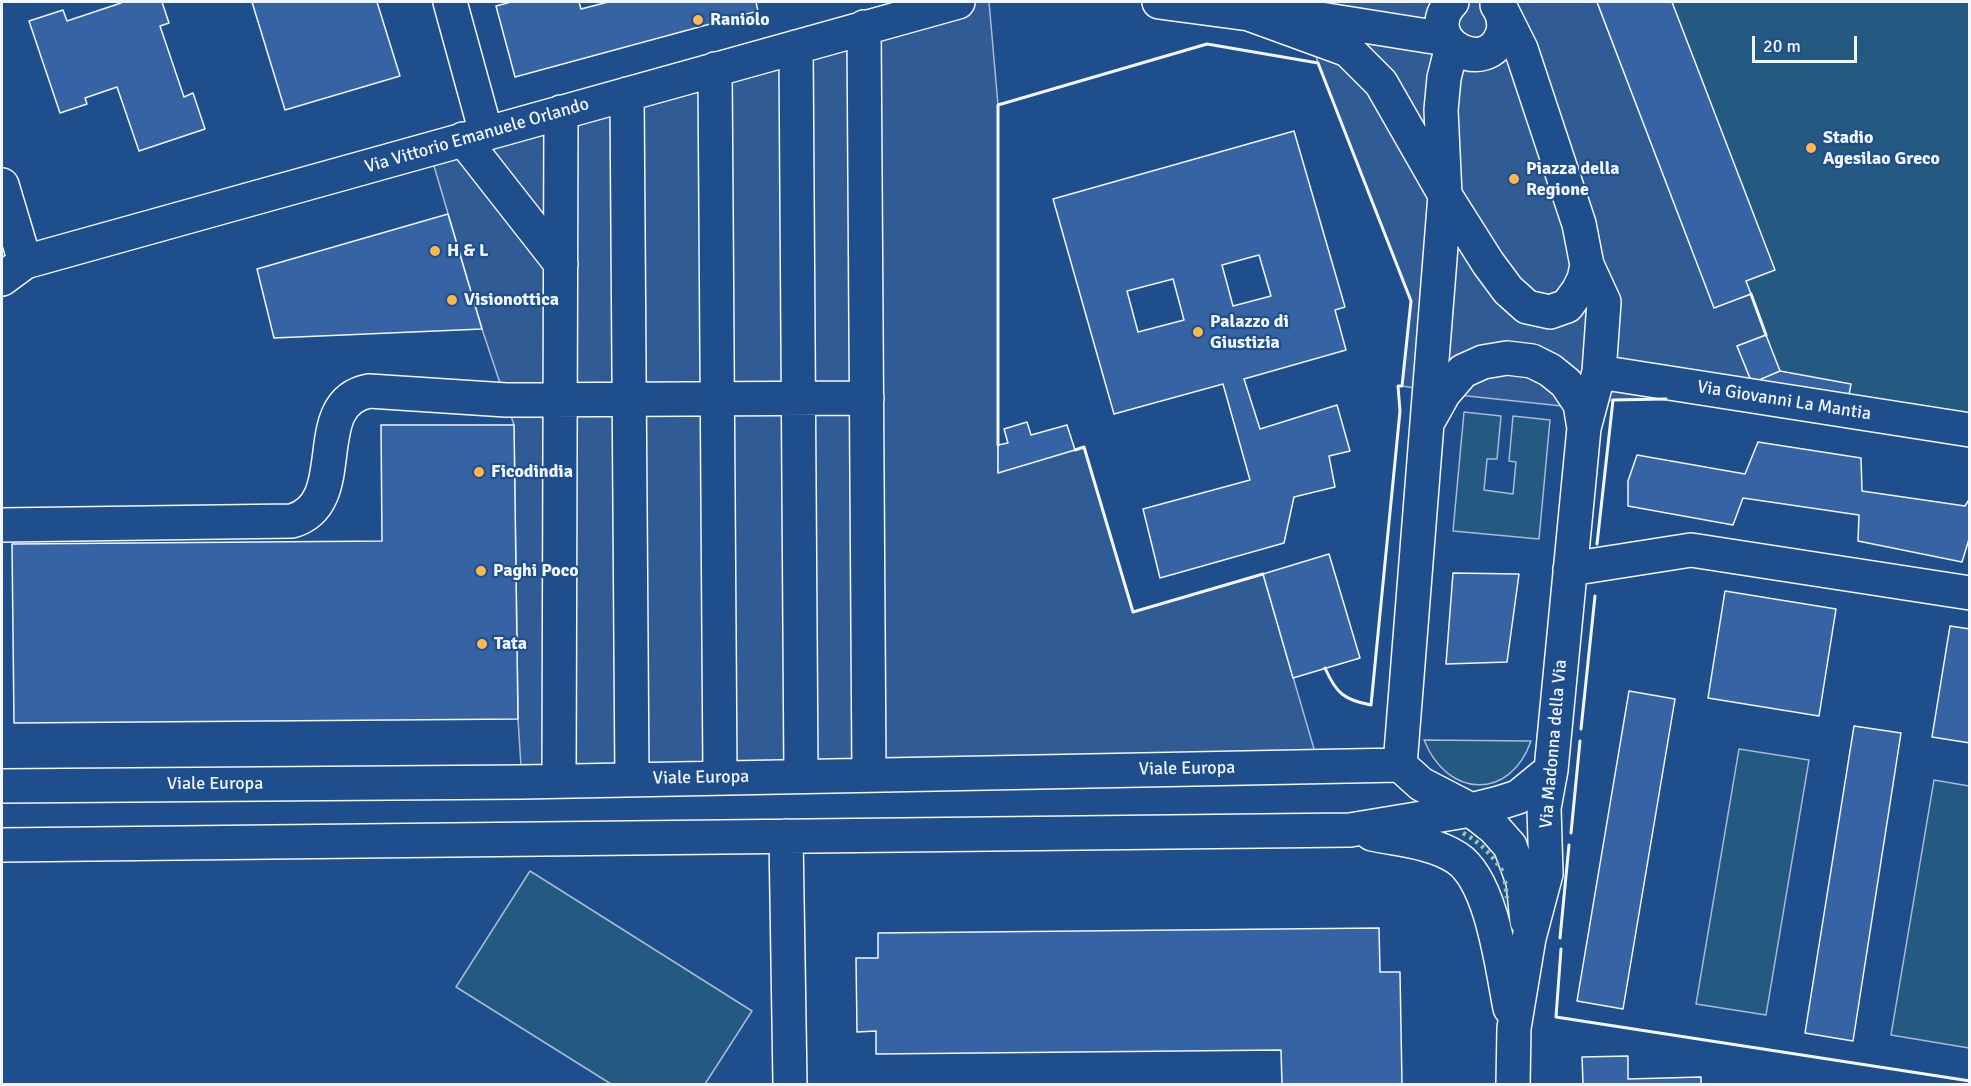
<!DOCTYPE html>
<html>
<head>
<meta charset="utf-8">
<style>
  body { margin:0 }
  #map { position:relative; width:1971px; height:1086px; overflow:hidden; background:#1f4e8c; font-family:Signika,sans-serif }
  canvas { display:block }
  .frame { position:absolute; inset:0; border:3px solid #f2f6ff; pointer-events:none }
  .scale { position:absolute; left:1752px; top:36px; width:105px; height:27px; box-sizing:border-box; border:3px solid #f2f6ff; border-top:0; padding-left:8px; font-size:18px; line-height:21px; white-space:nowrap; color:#f2f6ff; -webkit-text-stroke:4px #1f4e8c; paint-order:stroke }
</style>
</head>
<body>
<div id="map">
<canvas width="1971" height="1086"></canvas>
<div class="frame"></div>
<div class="scale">20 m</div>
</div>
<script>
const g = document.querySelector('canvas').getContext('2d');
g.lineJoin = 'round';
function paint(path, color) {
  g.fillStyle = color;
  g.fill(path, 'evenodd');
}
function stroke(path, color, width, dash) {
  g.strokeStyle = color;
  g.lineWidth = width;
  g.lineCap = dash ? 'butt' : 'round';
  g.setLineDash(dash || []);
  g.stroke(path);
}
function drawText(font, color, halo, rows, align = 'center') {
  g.font = font + ' Signika,sans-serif';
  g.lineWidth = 4.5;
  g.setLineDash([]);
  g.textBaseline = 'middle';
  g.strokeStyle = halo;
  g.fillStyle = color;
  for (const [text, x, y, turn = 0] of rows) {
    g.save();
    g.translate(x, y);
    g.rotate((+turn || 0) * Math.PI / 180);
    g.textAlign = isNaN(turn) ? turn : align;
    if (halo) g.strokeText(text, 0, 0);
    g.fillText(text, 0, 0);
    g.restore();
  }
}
const green = new Path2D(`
  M1597,2H1969V417L1752,383L1737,346L1766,334L1751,295L1714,308Z
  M1464,412L1501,416L1497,459H1487L1484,490L1513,494L1516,462L1509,461L1513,416L1550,420L1539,539L1453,531Z
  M1424,740L1531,741C1510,801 1447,798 1424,740Z
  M1739,749L1809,760L1766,1015L1696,1004Z
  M1934,780L1969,786V1048L1891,1035Z
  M530,871L752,1011L705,1084H611L456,987Z`);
paint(green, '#245a82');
stroke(green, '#a8bbd7', 1.5);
const parking = new Path2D(`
  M958,2H989L998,105V472L1084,447L1133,612L1263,574L1319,766L522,782L518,719L514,425L482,329L429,149Z
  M1316,2H1597L1714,307L1751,294L1766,335L1737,346L1752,383L1679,398L1613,400L1562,406L1458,395L1402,386L1411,301L1318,63L1311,37Z`);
paint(parking, '#305b95');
stroke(parking, '#a8bbd7', 1.5);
const building = new Path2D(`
  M121,2H162L169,23L160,26L184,97L193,93L205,129L139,151L117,87L85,98L87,104L60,113L29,21L63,10L67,21L121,3Z
  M252,2H377L400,76L285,110Z
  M511,2H579L581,9L608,2H756L758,11L515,77L496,6Z
  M1597,2H1672L1775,270L1746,281L1751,294L1714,308Z
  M1294,131L1345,307L1335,310L1346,350L1244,379L1260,429L1337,405L1350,451L1329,456L1335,487L1294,497L1284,543L1160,578L1143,509L1250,480L1223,384L1114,414L1053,199ZM1259,255L1271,296L1233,306L1222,265ZM1173,279L1184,320L1138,332L1127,291Z
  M448,214L482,329L274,338L257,269Z
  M1766,335L1780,371L1752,383L1737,346Z
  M1780,371L1851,384L1848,400L1752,383Z
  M1027,422L1031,435L1067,425L1075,450L998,473V445L1008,443L1004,429Z
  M381,425H514L518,719L14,723L12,544L382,541Z
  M1758,442L1861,458L1862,491L1965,506L1970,498V536L1962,562L1858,541L1859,515L1743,498L1733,525L1628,506V481L1637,455L1745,474Z
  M1329,554L1360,658L1293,678L1263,574Z
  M1453,573L1519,574L1507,662L1446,664Z
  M1725,591L1836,609L1819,716L1708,698Z
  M1950,626L1970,629V743L1932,737Z
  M1629,691L1675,699L1623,1009L1577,1001Z
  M1854,726L1901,733L1853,1041L1805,1033Z
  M1379,928L1380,972H1400L1402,1084H1282L1281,1050L876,1054V1031L857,1032L856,958H878V933Z
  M1628,1056V1079L1701,1077V1084H1583L1582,1057Z`);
paint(building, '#3563a3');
stroke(building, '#f2f6ff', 1.5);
const minor = new Path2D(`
  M450,2L486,133
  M1159,2L1249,14L1314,18L1446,39
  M1452,2C1416,40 1488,81 1503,32C1505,22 1503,13 1497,5
  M1502,11L1521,49L1579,224L1587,265L1604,302L1599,372L1584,428L1551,770L1544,808L1546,874L1529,938L1514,1028L1513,1084
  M1249,14L1348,50L1381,83L1445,195L1488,263L1508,290L1527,307L1550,312L1567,306L1578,291L1584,279L1587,265
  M864,27L869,775
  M796,47L801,776
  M715,69L720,778
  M627,94L632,780
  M463,139L561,264
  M2,185L25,262
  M2,279L25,262L958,2
  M1599,372L1970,430
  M1430,418L1444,393L1463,371L1483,362L1507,358L1532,361L1550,370L1566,383L1580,404L1584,428
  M2,525L292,521C354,503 305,403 369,391L506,400L867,398
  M1570,569L1691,550L1970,593
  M1400,765L1445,195L1441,110L1444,78L1452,46
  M1400,765L1421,784L1471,810L1494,828L1510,846L1523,882L1527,921
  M559,781L561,112
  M2,786L522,782L1400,765
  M1372,834C1400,840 1433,842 1457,858C1492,881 1502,968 1510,1008
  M786,836L790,1084
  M2,845L1350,830L1471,810L1499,803L1518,797L1551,770`);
stroke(minor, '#f2f6ff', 36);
stroke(minor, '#1f4e8c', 33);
stroke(new Path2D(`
  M1463,833C1481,843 1492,855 1503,872
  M1505,881L1507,898`), '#97c8a6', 4.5, [3, 4.5]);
stroke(new Path2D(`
  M1751,294L1766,335
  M998,445V105L1207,44L1318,63L1411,301L1402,386H1398L1400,411L1371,705C1344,700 1336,693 1325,668
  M1075,450L1084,447L1133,612L1263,574
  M1597,544L1613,400L1666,399
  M1581,729L1595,596
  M1571,833L1580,741
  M1560,938L1569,845
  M1561,949L1556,1017L1970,1081`), '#f2f6ff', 3);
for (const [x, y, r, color] of [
  [698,20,6,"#ffb74d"],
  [1811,148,6,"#ffb74d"],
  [1514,179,6,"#ffb74d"],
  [435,251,6,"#ffb74d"],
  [452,300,6,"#ffb74d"],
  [1198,332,6,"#ffb74d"],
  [479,472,6,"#ffb74d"],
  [481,571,6,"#ffb74d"],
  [482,644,6,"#ffb74d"]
]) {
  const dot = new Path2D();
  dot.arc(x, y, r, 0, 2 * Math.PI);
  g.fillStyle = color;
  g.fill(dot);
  stroke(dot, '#1f4e8c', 2);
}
drawText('bold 18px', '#f2f6ff', '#1f4e8c', [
  ["Raniolo",710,20],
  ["Stadio",1823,138],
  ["Agesilao Greco",1823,159],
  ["Piazza della",1526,169],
  ["Regione",1526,190],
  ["H & L",447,251],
  ["Visionottica",464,300],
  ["Palazzo di",1210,322],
  ["Giustizia",1210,343],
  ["Ficodindia",491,472],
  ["Paghi Poco",493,571],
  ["Tata",494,644]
], 'left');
drawText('18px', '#f2f6ff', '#1f4e8c', [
  ["Via Vittorio Emanuele Orlando",477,136,-16],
  ["Via Giovanni La Mantia",1784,401,9],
  ["Via Madonna della Via",1554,744,-85],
  ["Viale Europa",1187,769,-1],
  ["Viale Europa",701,778,-1],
  ["Viale Europa",215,784]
]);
</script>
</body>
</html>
